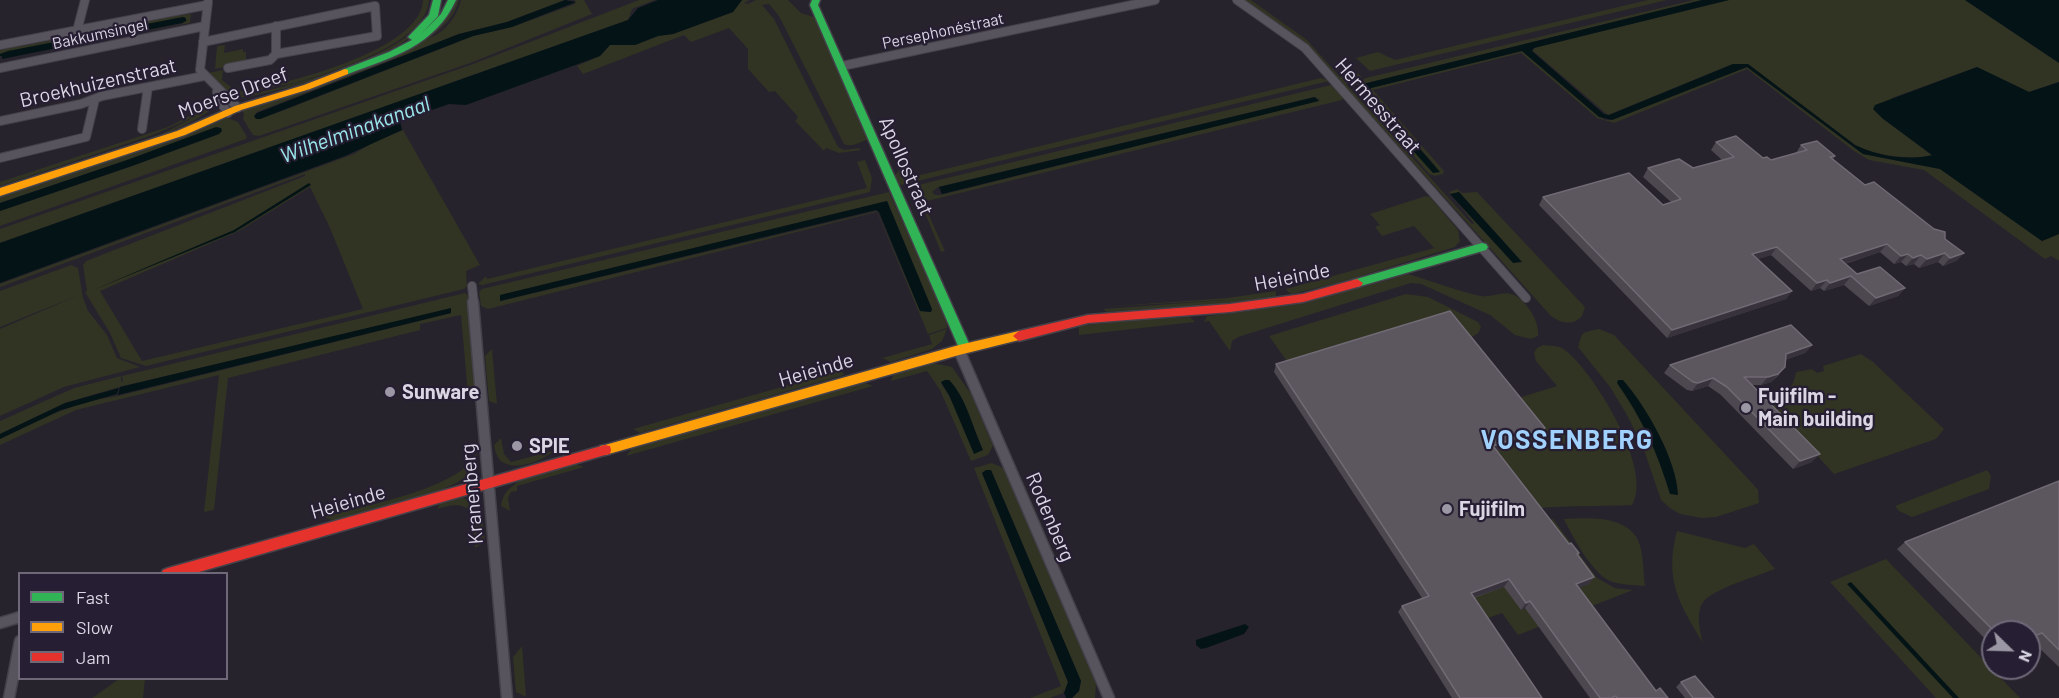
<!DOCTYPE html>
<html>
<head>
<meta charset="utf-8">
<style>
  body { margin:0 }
  #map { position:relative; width:2059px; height:698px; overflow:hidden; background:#27232d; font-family:Barlow,sans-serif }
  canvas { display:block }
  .legend { position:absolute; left:18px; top:572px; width:210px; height:108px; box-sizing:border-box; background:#261e32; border:2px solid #6e6879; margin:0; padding:8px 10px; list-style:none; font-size:18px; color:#dad6e4 }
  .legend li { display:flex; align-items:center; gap:12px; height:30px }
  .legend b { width:30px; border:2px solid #6e6879 }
  .north { position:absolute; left:1981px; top:620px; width:60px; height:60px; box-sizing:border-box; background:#261e32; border:2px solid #6e6879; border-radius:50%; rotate:113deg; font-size:16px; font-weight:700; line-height:24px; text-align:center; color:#dad6e4 }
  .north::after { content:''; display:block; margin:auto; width:21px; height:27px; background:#9b97a4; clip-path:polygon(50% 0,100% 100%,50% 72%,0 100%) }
</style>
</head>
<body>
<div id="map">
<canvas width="2059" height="698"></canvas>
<ul class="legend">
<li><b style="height:8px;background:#30b455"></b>Fast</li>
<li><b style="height:8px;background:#ff9f0a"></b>Slow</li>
<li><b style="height:8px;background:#e5322d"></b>Jam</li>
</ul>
<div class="north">N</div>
</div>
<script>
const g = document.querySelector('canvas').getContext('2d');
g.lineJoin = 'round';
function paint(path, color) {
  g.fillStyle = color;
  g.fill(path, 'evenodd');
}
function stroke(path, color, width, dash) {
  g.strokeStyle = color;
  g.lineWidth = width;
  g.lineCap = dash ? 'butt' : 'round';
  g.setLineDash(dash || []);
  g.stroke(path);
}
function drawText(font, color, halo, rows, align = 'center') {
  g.font = font + ' Barlow,sans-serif';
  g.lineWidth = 4.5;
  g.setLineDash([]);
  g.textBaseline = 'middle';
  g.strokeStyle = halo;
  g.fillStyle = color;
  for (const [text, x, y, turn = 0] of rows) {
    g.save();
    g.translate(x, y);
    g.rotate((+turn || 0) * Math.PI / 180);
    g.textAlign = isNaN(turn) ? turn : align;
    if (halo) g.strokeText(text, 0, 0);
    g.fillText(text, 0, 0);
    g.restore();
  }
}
paint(new Path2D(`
  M423,0H429C427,44 330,73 295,83C277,87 257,88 241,96C285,88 429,53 432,0H434C431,12 426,22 417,32C386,61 279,94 237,98L231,96L208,73L223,70L222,80L237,92C280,86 422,51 423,0Z
  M456,0H459C455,17 442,28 429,38C444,34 458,15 461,0H565L507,22L459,34L257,112L254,116L256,118L260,119L287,109L473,36L512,27L575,4V0H584L592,14L473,62L259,136L253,135L243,119L244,114L241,109L402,50L452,12Z
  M639,0H654L632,9L628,20L0,243V229L473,64Z
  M742,0H750L744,3L748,4L756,0H788L801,13L814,17L868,139C861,142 851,148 844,144L779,16L769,4L762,5L774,19L838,147L844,150L859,148L861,150L839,153L826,148L824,151L795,121L798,117L775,91L769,92L748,69V49L729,28L691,42L684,35L583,74L577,66L600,56L610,45H635L658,36L673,34L733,12Z
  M1244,0H1251L1307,40L1340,77L1357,73L1362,77L1346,84L1472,224L1474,223L1449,192L1457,189L1462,193L1477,192L1585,307L1582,316C1573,326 1562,324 1551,316L1314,52L1293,34ZM1459,192L1521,261L1495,243L1451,195Z
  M1648,0H1667L1370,71L1356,58L1378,52L1395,60Z
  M1694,0H1702L1355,86L1440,171L1370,92L1371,88L1522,51L1605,120H1612L1747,67L1863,154L1940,169L2042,241L2059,234V261L2051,256L2045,259L1924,170L1869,160L1854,151L1747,69L1614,123L1597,118L1521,53L1373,90L1444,171L1443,174L1435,176L1429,174L1353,85L1366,78Z
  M1729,0H1965L2059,63V82L2029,92L1977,67L1892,98L1882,118L1933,156C1906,159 1880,157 1855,145L1748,64H1733L1608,115L1532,50L1537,47Z
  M191,10V13L177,16L191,14L190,23L71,46L182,24L187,20L183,17L0,54V50L123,27L74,36L75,33Z
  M225,45L224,53L243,49V52H246V63L215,69L217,46Z
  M1321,78L1329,81L901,185L898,184L895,176L899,170L907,168L912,177Z
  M1331,85L1343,97L1342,100L923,202L945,251L941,252L914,186ZM1314,97L1320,100L941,195H935L932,192L938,187Z
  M211,99L214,106C191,134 43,175 0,189L164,133L196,116L153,135L0,186V182L168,127L193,114V110L206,104L205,101Z
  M225,117L238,122L247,137L246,139L0,226V211L132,166L219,134L195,135L130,159L0,203V195Z
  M403,130L480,265L466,271L467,286L464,289L146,366L121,358L110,333L85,292L87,291L83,265L86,261L305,176V174L0,287V284L354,154L372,143ZM310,187L330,228L363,309L142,361L100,291L239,231Z
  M865,160L872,178L870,192L482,285L478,284L486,276L487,279L867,188L857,162Z
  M889,192L946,319L947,328L928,334L877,212L488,309L481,306L479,292L482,289ZM887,201L932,310L931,312L920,311L877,211L501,301V295Z
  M1426,196L1430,197L1458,230L1460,241L1455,247L1341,282L1292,294L1288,292L1286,289L1434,248L1414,226L1382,236L1375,227L1380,225L1370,214Z
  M71,265L78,268L83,298L88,311L107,335L117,358L140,367L64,387L0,416V329L79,295L0,327V291Z
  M1408,274C1432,281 1457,291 1481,296C1493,298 1503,290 1514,295C1525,300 1540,320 1538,336L1531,339L1515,335L1490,315L1421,284L1411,283L1238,337L1232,341L1230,351L1209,321L1204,322L1207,316C1276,309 1342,294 1408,274Z
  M1276,291V297L1220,304L1107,312L1103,309L1224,300L1102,307L1227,298Z
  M465,293L468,295L475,388L468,395L461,315L420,324V330L228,378L214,510L204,512L219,375L76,410L0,445V439L4,436L47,416L88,401L118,396L451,313V309L119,387L65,403L0,434V421L74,388L121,376V382L123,381L122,376Z
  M1406,294L1428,297L1478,322L1481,327C1479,336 1471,337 1463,339L1291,367L1269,336Z
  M1190,317L1195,322L1079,335V326L1133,320Z
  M947,329L942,341L932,349L891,362L882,358L932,344L929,335Z
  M1599,329L1614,335L1751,482L1758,490L1759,503L1716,517L1702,518L1680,514L1670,508L1661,500L1643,447L1627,415L1610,387L1578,347C1583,332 1579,333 1599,329Z
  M1543,345C1550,346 1559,345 1565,350C1594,372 1654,470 1632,505C1567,508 1516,502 1453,526L1462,535L1503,523L1553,519L1597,578L1615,588L1633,590L1518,635L1502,613L1488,618L1542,698H1534L1467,600L1490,591L1475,569L1488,564L1522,610L1589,584L1547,529L1481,553L1484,557L1470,562L1395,455L1522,413L1512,400L1557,386L1536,361L1534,353L1537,348Z
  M492,349L497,404L489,401L485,356Z
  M1861,354L1873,362L1944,429L1936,439L1834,474L1764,397C1782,397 1793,391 1796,372L1812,369L1817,373L1824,371L1823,366Z
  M933,363L952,367L971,394L993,446L988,455L971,461L940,390L927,371L891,381L894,373ZM945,380H949L955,387L983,450L942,385L941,382Z
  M842,370L844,375L640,433L633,429Z
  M863,382L873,386L626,456L633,447Z
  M501,438L504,454L511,462L553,451C543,462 511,473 499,459C496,455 495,450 494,445Z
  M476,453C480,463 472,473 463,479C434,498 369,511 334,521L325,517C358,507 464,488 476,453Z
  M992,463L1003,468L1096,684L1095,698H1072L1079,691L1081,681L991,470L982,473L1068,682L1064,693L1063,690V693L1050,698H1030L1061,686L974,468Z
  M575,464L584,467L517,486V491L511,492L508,498L510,511L501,506C504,476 551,471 575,464Z
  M1987,470L1991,476L1989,489L1912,517L1899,511L1895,506Z
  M463,498C484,502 483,523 485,542L475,548L472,512C461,502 449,505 437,509L441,502Z
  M1564,519C1588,518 1625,515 1638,540C1644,553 1643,572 1645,586C1633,585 1618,585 1608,580C1591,571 1572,536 1564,519Z
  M1677,531L1745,548L1754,544L1775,569C1757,576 1716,588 1704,601C1695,612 1700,631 1703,643C1679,603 1664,580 1677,531Z
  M1886,559L2020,698H1936L1830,582Z
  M522,646L526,697L516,692L513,657Z
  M119,679H145L143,698H92Z`), '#313323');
paint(new Path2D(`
  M565,0L576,2L512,27L473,36L260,119H256L254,116L257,113L459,34L507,22Z
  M658,0H742L733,12L673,34L658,36L635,45H610L600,56L466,105L449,104L400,121L402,130L345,156L0,283V243L628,20L638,8Z
  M1702,0H1729L1534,48L1532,51L1604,114L1609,115L1733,64H1748L1855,145C1878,156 1907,161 1932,155L1882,118L1873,109L1875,105L1977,67L2029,92L2059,82V234L2042,241L1940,169L1863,154L1747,67L1612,120L1599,117L1522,51L1371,88L1370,92L1440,172L1433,173L1355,86Z
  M1965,0H2059V63Z
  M183,17L186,18V21L182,23L2,59V56H0V54L8,51Z
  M1315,97L1319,101L942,194L939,187Z
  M216,127L221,128L222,131L219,134L132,166L0,211V203L130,159Z
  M309,183L311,185L235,232L93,290L234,230Z
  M1459,192L1522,262L1513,263L1450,194Z
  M887,201L932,309L931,312L920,311L879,212L876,210L500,301V295Z
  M451,308V313L118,395L120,387Z
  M945,380H949C966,397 973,428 983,450L974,454L949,395L941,382Z
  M1618,380H1623C1646,406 1677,460 1678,495L1670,494C1658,454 1642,418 1617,383Z
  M119,388L117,394L61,410L0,439V434L65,403Z
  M986,470H991L1081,681L1079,691L1072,698H1066L1064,693L1068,682L982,473Z
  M1851,582L1959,698H1953L1847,584Z
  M1245,624L1249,627L1244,634L1206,648L1201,649L1196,645V640Z`), '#041416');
const streetFar1 = new Path2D(`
  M1237,0L1305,48L1526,298
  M208,2L200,70L238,108
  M276,26V54
  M77,31L85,0
  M203,42L375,6
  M0,45L207,5
  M842,66L1155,0
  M0,68L205,26
  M228,68L270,60L276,54L377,36L375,6
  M217,91V97L228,113
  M0,121L81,104L102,96L204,76
  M142,129L148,87
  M0,158L86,137L95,99
  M472,286L474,304`);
const street = new Path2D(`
  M473,302L507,698
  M959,350L1109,698
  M0,623L20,617
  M9,698L20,641`);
const fast = new Path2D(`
  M433,0H441L438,16L421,34L441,14L448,0H456C435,46 393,57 348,74H342V70L389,52L412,40L408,37L429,15Z
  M812,0H820L818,5L971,348L969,351H961L959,348L810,5Z
  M1482,243L1486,244L1488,247L1486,250L1357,287L1351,283L1353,280Z`);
const slow = new Path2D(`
  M345,69L348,70V74L310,89L241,110L185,135L0,196V188L177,131L235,106L304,85Z
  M1019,331L1023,333L1025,336L1023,339L959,355L605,455L600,454L599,450L600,446L605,445L959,345Z`);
const jam = new Path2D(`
  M1357,279L1363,283L1361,286L1303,302L1230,312L1088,323L1019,341L1013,336L1019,331L1088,315L1230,304L1303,294Z
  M605,445L610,446L611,450L610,454L605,455L192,574H161L163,570L168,568Z`);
stroke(streetFar1, '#44414a', 10);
stroke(street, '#44414a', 13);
stroke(fast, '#44414a', 3);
stroke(slow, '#44414a', 3);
stroke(jam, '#44414a', 3);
stroke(streetFar1, '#57545d', 8);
stroke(street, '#57545d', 10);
paint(fast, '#30b455');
paint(slow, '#ff9f0a');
paint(jam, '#e5322d');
paint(new Path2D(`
  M1716,142L1763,158L1771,160L1796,153L1801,145L1835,156L1833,160L1865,185L1945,239L1964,253L1956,261L1943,266L1938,262L1919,268L1914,264L1906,266L1901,262L1894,264L1880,252L1845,264L1857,274L1905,288L1898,296L1869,306L1844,285L1824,291L1820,288L1811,291L1771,255L1757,259L1792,291L1786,299L1667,338L1539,205L1543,197L1663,205L1671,202L1643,177L1648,168H1693L1722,160L1711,150Z
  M1812,345L1805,353L1785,360L1779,375L1771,382L1761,385H1751L1812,462L1793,469L1721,395L1708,386L1692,391L1687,390L1664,373L1670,365Z
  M1276,364L1541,436L1497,451L1569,544L1579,553L1578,556L1594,577L1589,584L1578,588L1656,691L1668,698H1590L1525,608L1521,610L1504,587L1474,598L1542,698H1452L1398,612L1402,606L1422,598L1274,372Z
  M2059,481V667L2031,640L2029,641V632H1993V647L1897,549L1905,542Z
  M1681,682L1714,698H1685L1676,687Z`), '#4d474f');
paint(new Path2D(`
  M1887,244L1880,252L1834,267L1840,259Z
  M1777,247L1771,255L1747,263L1752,254Z
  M1945,253L1938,262L1919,268L1927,259Z
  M1964,253L1956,261L1943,266L1950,258Z
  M1908,254L1901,262L1894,264L1901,256Z
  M1921,255L1914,264L1906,266L1913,258Z
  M1851,276L1844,285L1824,291L1830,283Z
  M1827,280L1820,288L1811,291L1817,283Z
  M1905,288L1898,296L1869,306L1876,298Z
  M1792,291L1786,299L1667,338L1672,330Z
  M1812,345L1805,353L1779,362L1786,354Z
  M1785,367L1771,382L1761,385L1768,377Z
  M1713,378L1708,386L1692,391L1698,383Z
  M1545,428L1541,436L1489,454L1493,446Z
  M1820,454L1812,462L1793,469L1800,461Z
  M1594,577L1589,584L1570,591L1576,584Z
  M1509,579L1504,587L1466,600L1471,593Z
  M1530,601L1525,608L1521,610L1526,603Z
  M2042,633L2031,640L2029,641V638Z`), '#37323b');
const building = new Path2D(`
  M1736,136L1763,158L1767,157L1771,160L1807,150L1801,145L1817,141L1835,156L1830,157L1865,185L1874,182L1934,229L1945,232V239L1964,253L1950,258L1945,253L1927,259L1921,255L1913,258L1908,254L1901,256L1887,244L1840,259L1857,274L1880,267L1905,288L1876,298L1851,276L1830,283L1827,280L1817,283L1777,247L1752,254L1792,291L1672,330L1543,197L1629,173L1663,205L1681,199L1648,168L1679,159L1693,168L1734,157L1716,142Z
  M1450,311L1545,428L1493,446L1569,544L1571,543L1579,553L1577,554L1594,577L1576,584L1656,691L1660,688L1668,698H1617L1616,696L1611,698H1600L1530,601L1526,603L1509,579L1471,593L1542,698H1460L1402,606L1429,596L1276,364Z
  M1791,325L1812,345L1786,354L1785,367L1778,374L1768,377H1744L1820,454L1800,461L1727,387L1713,378L1698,383L1693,382L1670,365Z
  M2059,481V650L2042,633L2029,638V632H1995L1905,542Z
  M1695,676L1714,698H1693L1681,682Z`);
paint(building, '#5c565f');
stroke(building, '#706a74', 1.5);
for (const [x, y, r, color] of [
  [390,392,6,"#9b97a4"],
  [1746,408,6,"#9b97a4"],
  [517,446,6,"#9b97a4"],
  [1447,509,6,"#9b97a4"]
]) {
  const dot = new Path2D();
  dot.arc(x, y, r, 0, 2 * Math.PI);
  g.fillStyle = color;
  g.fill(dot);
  stroke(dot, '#261e32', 2);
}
drawText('16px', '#dad6e4', '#261e32', [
  ["Persephonéstraat",943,31,-12],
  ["Bakkumsingel",100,34,-12]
]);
drawText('20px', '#dad6e4', '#261e32', [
  ["Broekhuizenstraat",98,83,-13],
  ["Moerse Dreef",233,93,-20],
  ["Hermesstraat",1378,106,49],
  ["Apollostraat",906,166,66],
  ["Heieinde",1292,277,-11],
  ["Heieinde",816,370,-16],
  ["Kranenberg",472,494,-95],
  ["Heieinde",348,502,-16],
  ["Rodenberg",1050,517,67]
]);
drawText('bold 20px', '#dad6e4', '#261e32', [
  ["Sunware",402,392],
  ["Fujifilm -",1758,396],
  ["Main building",1758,419],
  ["SPIE",529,446],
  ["Fujifilm",1459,509]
], 'left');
drawText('italic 21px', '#9ae8ec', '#261e32', [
  ["Wilhelminakanaal",355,130,-20]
]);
g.letterSpacing = '1.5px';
drawText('bold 26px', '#a1d1fd', '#261e32', [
  ["VOSSENBERG",1567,440]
]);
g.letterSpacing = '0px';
</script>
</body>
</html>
